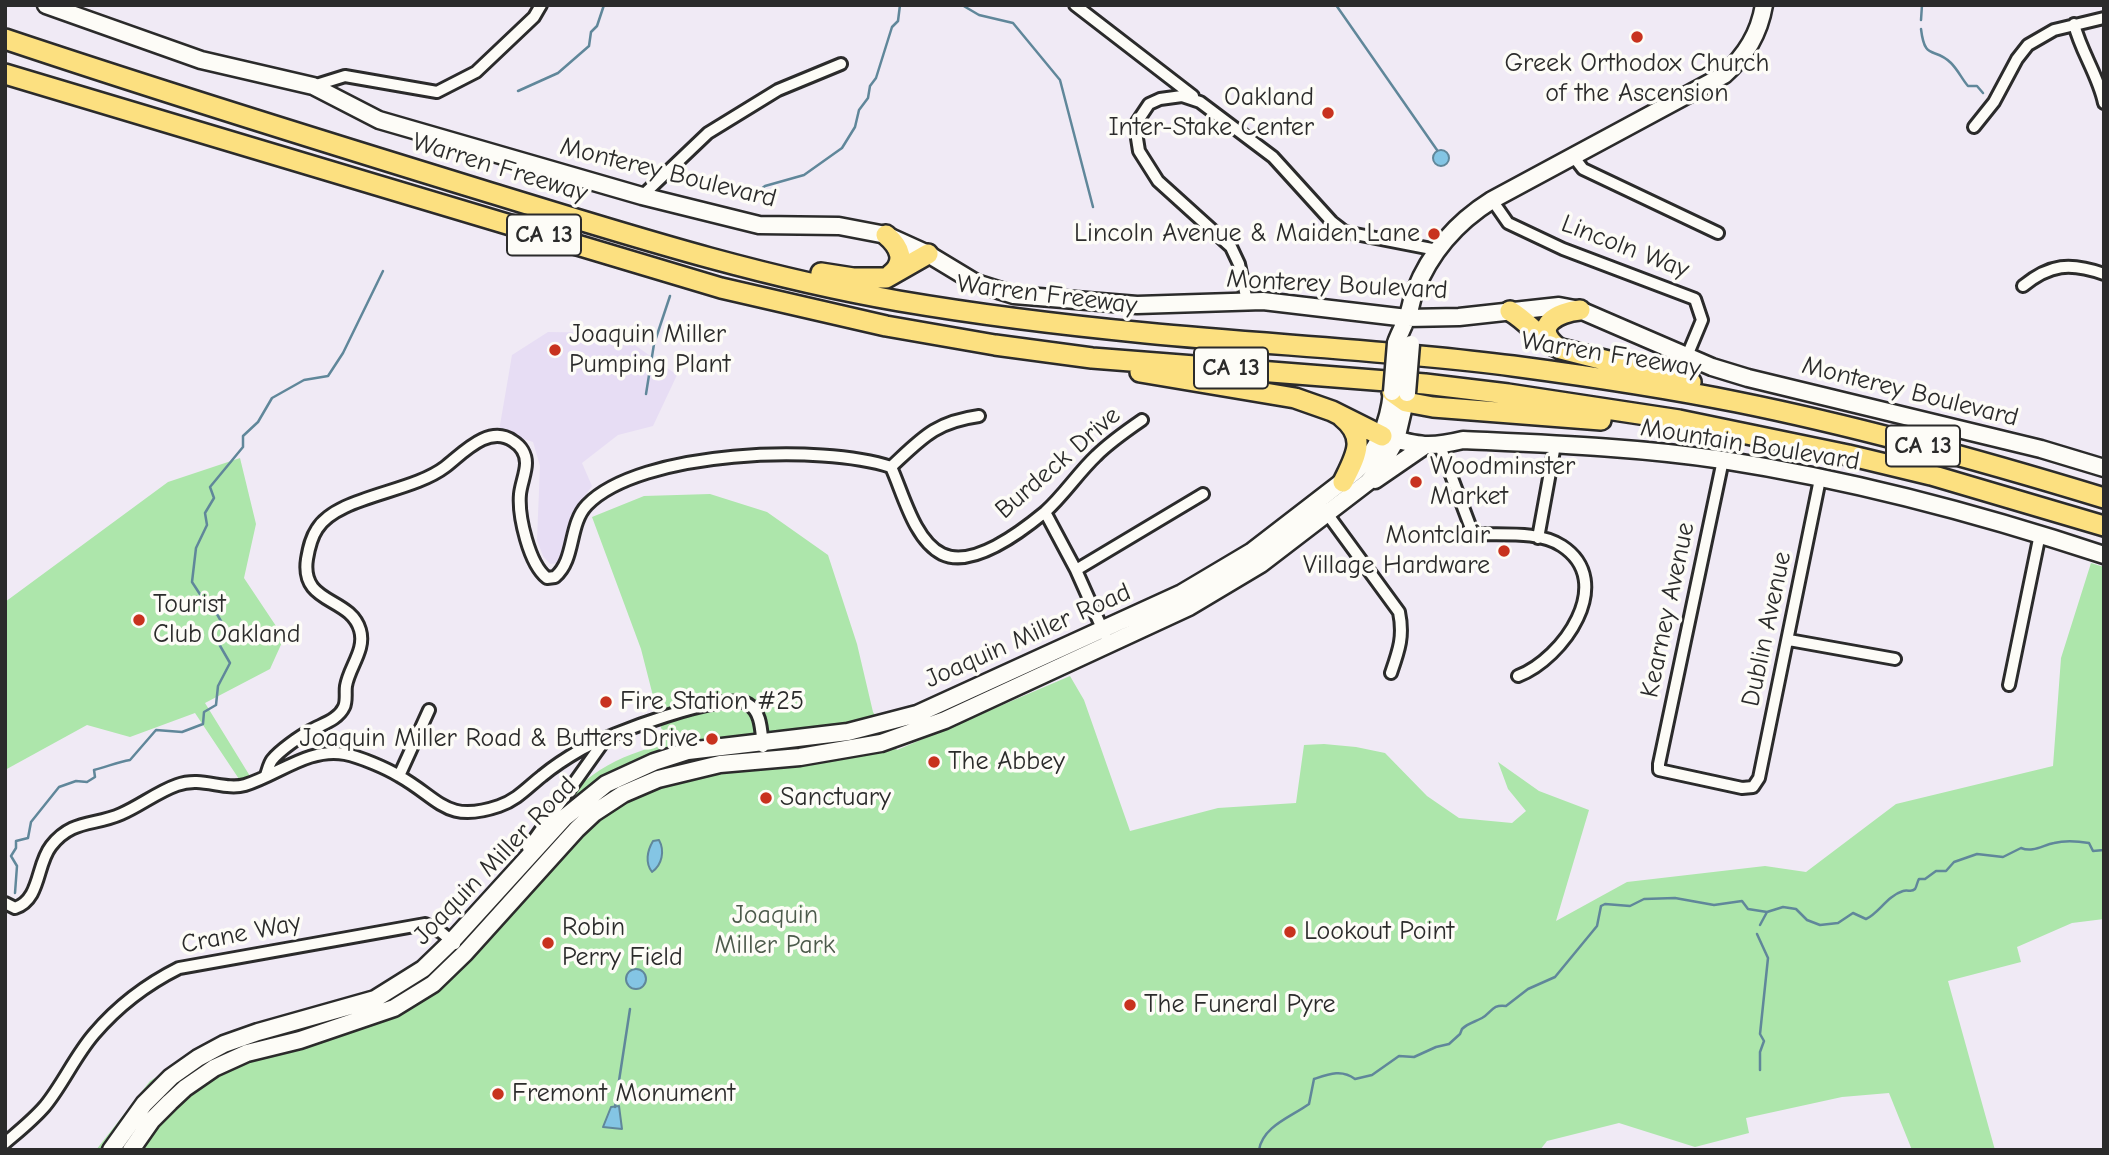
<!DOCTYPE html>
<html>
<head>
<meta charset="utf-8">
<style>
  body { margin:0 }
  #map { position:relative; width:2109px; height:1155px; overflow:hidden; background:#f0eaf5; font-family:"Comic Neue",sans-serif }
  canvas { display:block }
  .frame { position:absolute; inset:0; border:7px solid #2b2b2b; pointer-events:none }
</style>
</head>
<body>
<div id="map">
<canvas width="2109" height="1155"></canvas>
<div class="frame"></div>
</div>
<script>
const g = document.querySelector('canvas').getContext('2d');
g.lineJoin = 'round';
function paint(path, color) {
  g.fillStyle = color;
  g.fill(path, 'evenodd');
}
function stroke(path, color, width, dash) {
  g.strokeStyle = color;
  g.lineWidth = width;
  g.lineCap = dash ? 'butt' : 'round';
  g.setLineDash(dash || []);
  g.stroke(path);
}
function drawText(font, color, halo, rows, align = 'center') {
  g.font = font + ' "Comic Neue",sans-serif';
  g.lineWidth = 7;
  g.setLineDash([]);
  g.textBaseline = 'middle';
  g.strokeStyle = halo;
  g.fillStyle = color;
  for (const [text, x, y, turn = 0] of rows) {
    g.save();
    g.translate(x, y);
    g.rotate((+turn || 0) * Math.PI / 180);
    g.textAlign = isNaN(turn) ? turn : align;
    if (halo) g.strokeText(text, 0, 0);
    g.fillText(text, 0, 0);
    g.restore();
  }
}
paint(new Path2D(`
  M548,332L618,333L677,375L653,426L618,435L582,463L592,486L571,515L564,556L559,563L550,564L543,556L537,540L540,466L533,442L499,431L512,355Z`), '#e7ddf4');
paint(new Path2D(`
  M240,458L256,524L244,578L284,638L270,669L205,703L253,781L243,785L195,713L130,737L87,725L5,770V602L168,482Z
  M710,494L767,512L828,555L857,644L873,712L897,750L1070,676L1084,700L1130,831L1218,808L1296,803L1304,745L1324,744L1356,747L1385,753L1427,796L1459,818L1512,823L1526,811L1508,789L1498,762L1539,791L1589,810L1556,921L1627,882L1765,866L1806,872L1896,804L2053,766L2061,658L2091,563L2104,567V919L2072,923L2017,947L2021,962L1948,981L1995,1150H1912L1889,1093L1842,1097L1746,1118L1749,1133L1695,1147L1619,1123L1547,1141L1540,1150H96L150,1081L222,1036L251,1025L340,1005L379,987L420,961L462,919L501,872L497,890C524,853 561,794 600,770C620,757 643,750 665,743L641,649L592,517L644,496Z`), '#ade6ab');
const water = new Path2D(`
  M1433 158a8 8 0 1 1 16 0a8 8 0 1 1-16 0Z
  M659,840C665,851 662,865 652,872C645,863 647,851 653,841Z
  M626 979a10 10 0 1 1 20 0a10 10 0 1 1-20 0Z
  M619,1106L622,1129L603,1127L611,1107Z`);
paint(water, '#84c5e4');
stroke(water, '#60879a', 2);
stroke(new Path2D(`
  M962,5L979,15L1013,23L1060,80L1093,207
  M1336,5L1437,150
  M1921,20L1922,5
  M1921,29C1925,62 1934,46 1951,63C1958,70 1962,79 1968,86H1977L1983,93
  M518,91L558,73L589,46L591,32L597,26L604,5
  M746,201L765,186L804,175L842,148L855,127L859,110L868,98L870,86L876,78L892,27L898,21L900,5
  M646,394L654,344L670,296
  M15,893L17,866L11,856L16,848V841L28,838L31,822L59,787L76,781L87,782L95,777L94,770C107,767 117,762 130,760L156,730L182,732L203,724L204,712L216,705L218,686L230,663L219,644L225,628L214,609L207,605L192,582L196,548L207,525L205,513L214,498L210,487L243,447V436L258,422L272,398L304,380L328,376L343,353L383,271
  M1760,925L1767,912
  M1757,934L1768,958L1760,1034L1764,1041L1760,1052V1070
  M615,1107L630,1009
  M1259,1150C1263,1126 1291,1117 1309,1104L1314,1079C1329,1074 1342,1069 1355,1079L1372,1075L1399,1056L1414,1057L1436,1047L1449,1044L1460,1034L1462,1029C1468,1023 1475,1022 1482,1018C1492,1012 1492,1004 1506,1006L1528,989L1555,977L1597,926L1601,906L1605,904L1630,906L1644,899L1675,898L1714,905L1742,901L1748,909L1767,912L1783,907L1796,909L1807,920L1820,925L1838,923L1853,913L1866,919C1879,913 1887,896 1903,891C1908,889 1911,893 1915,889C1917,886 1917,882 1919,879H1925L1936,871H1946L1954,862L1977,854L2003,857L2021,848C2033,853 2043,845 2054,843C2066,840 2077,841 2089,843L2093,851L2104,850`), '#60879a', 2.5);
const street = new Path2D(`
  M1075,5L1193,96
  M2074,24C2081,52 2098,75 2104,103
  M313,86L345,76L437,92L476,72L534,17L541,5
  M1974,127L1994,102L2017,59L2028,45L2054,30L2104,18
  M1573,156L1583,169L1718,233
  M642,196L708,133L778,90L841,64
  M1492,200L1508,223L1563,249L1695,299L1702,320L1687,356
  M2023,286C2050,264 2070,262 2104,274
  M1247,301L1239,264L1231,247L1158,181L1139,151L1136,132L1137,122L1149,104L1160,99L1182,96L1200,102L1273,157L1332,222L1345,232L1437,250
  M1440,446L1472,531L1478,534C1503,535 1540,531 1562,546C1617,582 1563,659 1518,676
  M1723,460L1659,764V770L1742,788L1753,787L1759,778L1820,479
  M891,467C922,438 935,422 979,416
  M1323,508L1399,612C1404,636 1399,650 1391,673
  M1045,512L1076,570L1105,635
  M1538,538L1555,445
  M1076,570L1203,494
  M1789,640L1895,659
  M2009,685L2040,534
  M266,775C268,770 269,764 272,760C279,751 300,736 310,731C322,724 338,720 344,707C347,701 345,692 346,686C349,667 366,650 360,630C350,596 300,605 307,559C309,547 311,538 317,529C337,496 411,493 445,467C463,453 489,424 513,441C521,446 526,454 526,463C526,473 521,484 520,494C518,516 529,564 547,578L555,577C576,559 568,525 587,505C640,450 823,444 891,467C903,493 914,540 942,554C973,569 1022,531 1045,512C1064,495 1078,473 1096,456C1110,442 1126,431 1142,420
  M399,776L429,710
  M528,848L604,741
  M5,903L15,908C41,899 36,865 51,846C72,819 94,826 121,814C140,806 157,792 177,785C202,776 224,791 245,785C278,775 309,747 345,754C360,757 386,768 399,776C440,799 446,824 499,806C517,800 528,787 542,776C554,766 568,757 582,749C607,735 726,690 748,704C762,712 761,732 763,747
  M5,1143C19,1131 33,1120 45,1106C63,1084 75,1056 94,1034C117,1007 147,984 179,968L425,924L441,932L455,944`);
const secondary = new Path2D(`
  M46,5L201,60L313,86L379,120L642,196L759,225L839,226L886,235L928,254L976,283L1014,295L1137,305L1263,301L1407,318L1459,317L1559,306L1580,310L1712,367L1748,378L2041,449L2104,468
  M1396,343C1399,334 1404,326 1407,317C1411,309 1411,300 1415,291C1430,253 1457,222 1492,200L1724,75C1746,55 1759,34 1764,5
  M1386,437C1419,446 1430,448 1463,440C1550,444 1637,447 1723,460C1852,480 1980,514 2104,555
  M1375,480L1423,447
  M111,1150L144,1104L171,1077L198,1058L224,1044L258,1032L375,999L423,969L452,941L564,818L606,784L654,762L688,751L848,732L917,714L1182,593L1251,552L1356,471C1379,449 1389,423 1392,392
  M131,1150L152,1120L170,1102L185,1088L214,1068L247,1053L300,1040L394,1008L433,984L465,953L577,829L594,813L623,794L658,779L720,764L800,757L881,743L945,720L1189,607L1261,564L1368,482L1380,468L1396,440L1407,393`);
const highway = new Path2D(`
  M5,39C166,93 328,143 491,193C625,234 760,277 899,301C981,315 1063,325 1146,333C1268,345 1391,350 1513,366C1588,376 1663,387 1737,402C1861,427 1983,461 2104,498
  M5,74L721,288L886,326L995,345L1092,358L1425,384L1508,394L1679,420L1848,455L1931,475L2104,526
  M886,235C900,247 907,262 890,275
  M821,273L853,278H886L928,254
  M1510,311C1529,322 1541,341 1561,349L1691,382
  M1557,347C1531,326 1558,312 1580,310
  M1140,372L1295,398L1332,411L1382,436
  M1392,392L1406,402L1433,407L1601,420
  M1342,417C1368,438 1355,457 1343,482`);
stroke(street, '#2b2b2b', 16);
stroke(secondary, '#2b2b2b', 21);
stroke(highway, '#2b2b2b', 24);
stroke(street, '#fdfcf7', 10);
stroke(secondary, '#fdfcf7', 16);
stroke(highway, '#fce080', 19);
const secondaryBridge = new Path2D(`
  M1392,392L1396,343
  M1407,393L1411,344`);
stroke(secondaryBridge, '#2b2b2b', 21, []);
stroke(secondaryBridge, '#fdfcf7', 16);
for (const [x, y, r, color] of [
  [1637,37,7,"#c8321e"],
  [1328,113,7,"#c8321e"],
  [1434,234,7,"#c8321e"],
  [555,350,7,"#c8321e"],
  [1416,482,7,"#c8321e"],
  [1504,551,7,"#c8321e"],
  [139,620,7,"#c8321e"],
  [606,702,7,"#c8321e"],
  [712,739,7,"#c8321e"],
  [934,762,7,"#c8321e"],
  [766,798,7,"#c8321e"],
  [1290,932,7,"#c8321e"],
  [548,943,7,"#c8321e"],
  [1130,1005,7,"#c8321e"],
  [498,1094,7,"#c8321e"]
]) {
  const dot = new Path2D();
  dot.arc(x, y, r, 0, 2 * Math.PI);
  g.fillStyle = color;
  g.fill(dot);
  stroke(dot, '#fdfcf7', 2.5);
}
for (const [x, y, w] of [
  [544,235,74],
  [1231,368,74],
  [1923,446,74]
]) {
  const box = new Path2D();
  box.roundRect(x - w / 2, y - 20.5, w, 41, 5);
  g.fillStyle = '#fdfcf7';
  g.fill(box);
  stroke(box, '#2b2b2b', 2);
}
drawText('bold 24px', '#2b2b2b', null, [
  ["CA 13",544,235],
  ["CA 13",1231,368],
  ["CA 13",1923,446]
]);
drawText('26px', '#2b2b2b', '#fdfcf7', [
  ["Greek Orthodox Church",1637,64,"center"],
  ["of the Ascension",1637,94,"center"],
  ["Oakland",1314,98,"right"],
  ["Inter-Stake Center",1314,128,"right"],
  ["Lincoln Avenue & Maiden Lane",1420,234,"right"],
  ["Joaquin Miller",569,335],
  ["Pumping Plant",569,365],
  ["Woodminster",1430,467],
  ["Market",1430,497],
  ["Montclair",1490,536,"right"],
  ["Village Hardware",1490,566,"right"],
  ["Tourist",153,605],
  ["Club Oakland",153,635],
  ["Fire Station #25",620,702],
  ["Joaquin Miller Road & Butters Drive",698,739,"right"],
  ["The Abbey",948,762],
  ["Sanctuary",780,798],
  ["Robin",562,928],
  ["Perry Field",562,958],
  ["Lookout Point",1304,932],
  ["The Funeral Pyre",1144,1005],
  ["Fremont Monument",512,1094]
], 'left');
drawText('26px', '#2b2b2b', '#fdfcf7', [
  ["Warren Freeway",500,168,17],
  ["Monterey Boulevard",668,173,14],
  ["Lincoln Way",1625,247,21],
  ["Monterey Boulevard",1337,285,3],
  ["Warren Freeway",1047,295,7],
  ["Warren Freeway",1611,355,9],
  ["Monterey Boulevard",1910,392,14],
  ["Mountain Boulevard",1750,445,9],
  ["Burdeck Drive",1058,463,-41],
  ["Kearney Avenue",1668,610,-78],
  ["Dublin Avenue",1767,629,-78],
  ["Joaquin Miller Road",1028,636,-24],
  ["Joaquin Miller Road",495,861,-46],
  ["Crane Way",241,934,-11]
]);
drawText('26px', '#4c5a4b', '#fdfcf7', [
  ["Joaquin",775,916],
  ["Miller Park",775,946]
]);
</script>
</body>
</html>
